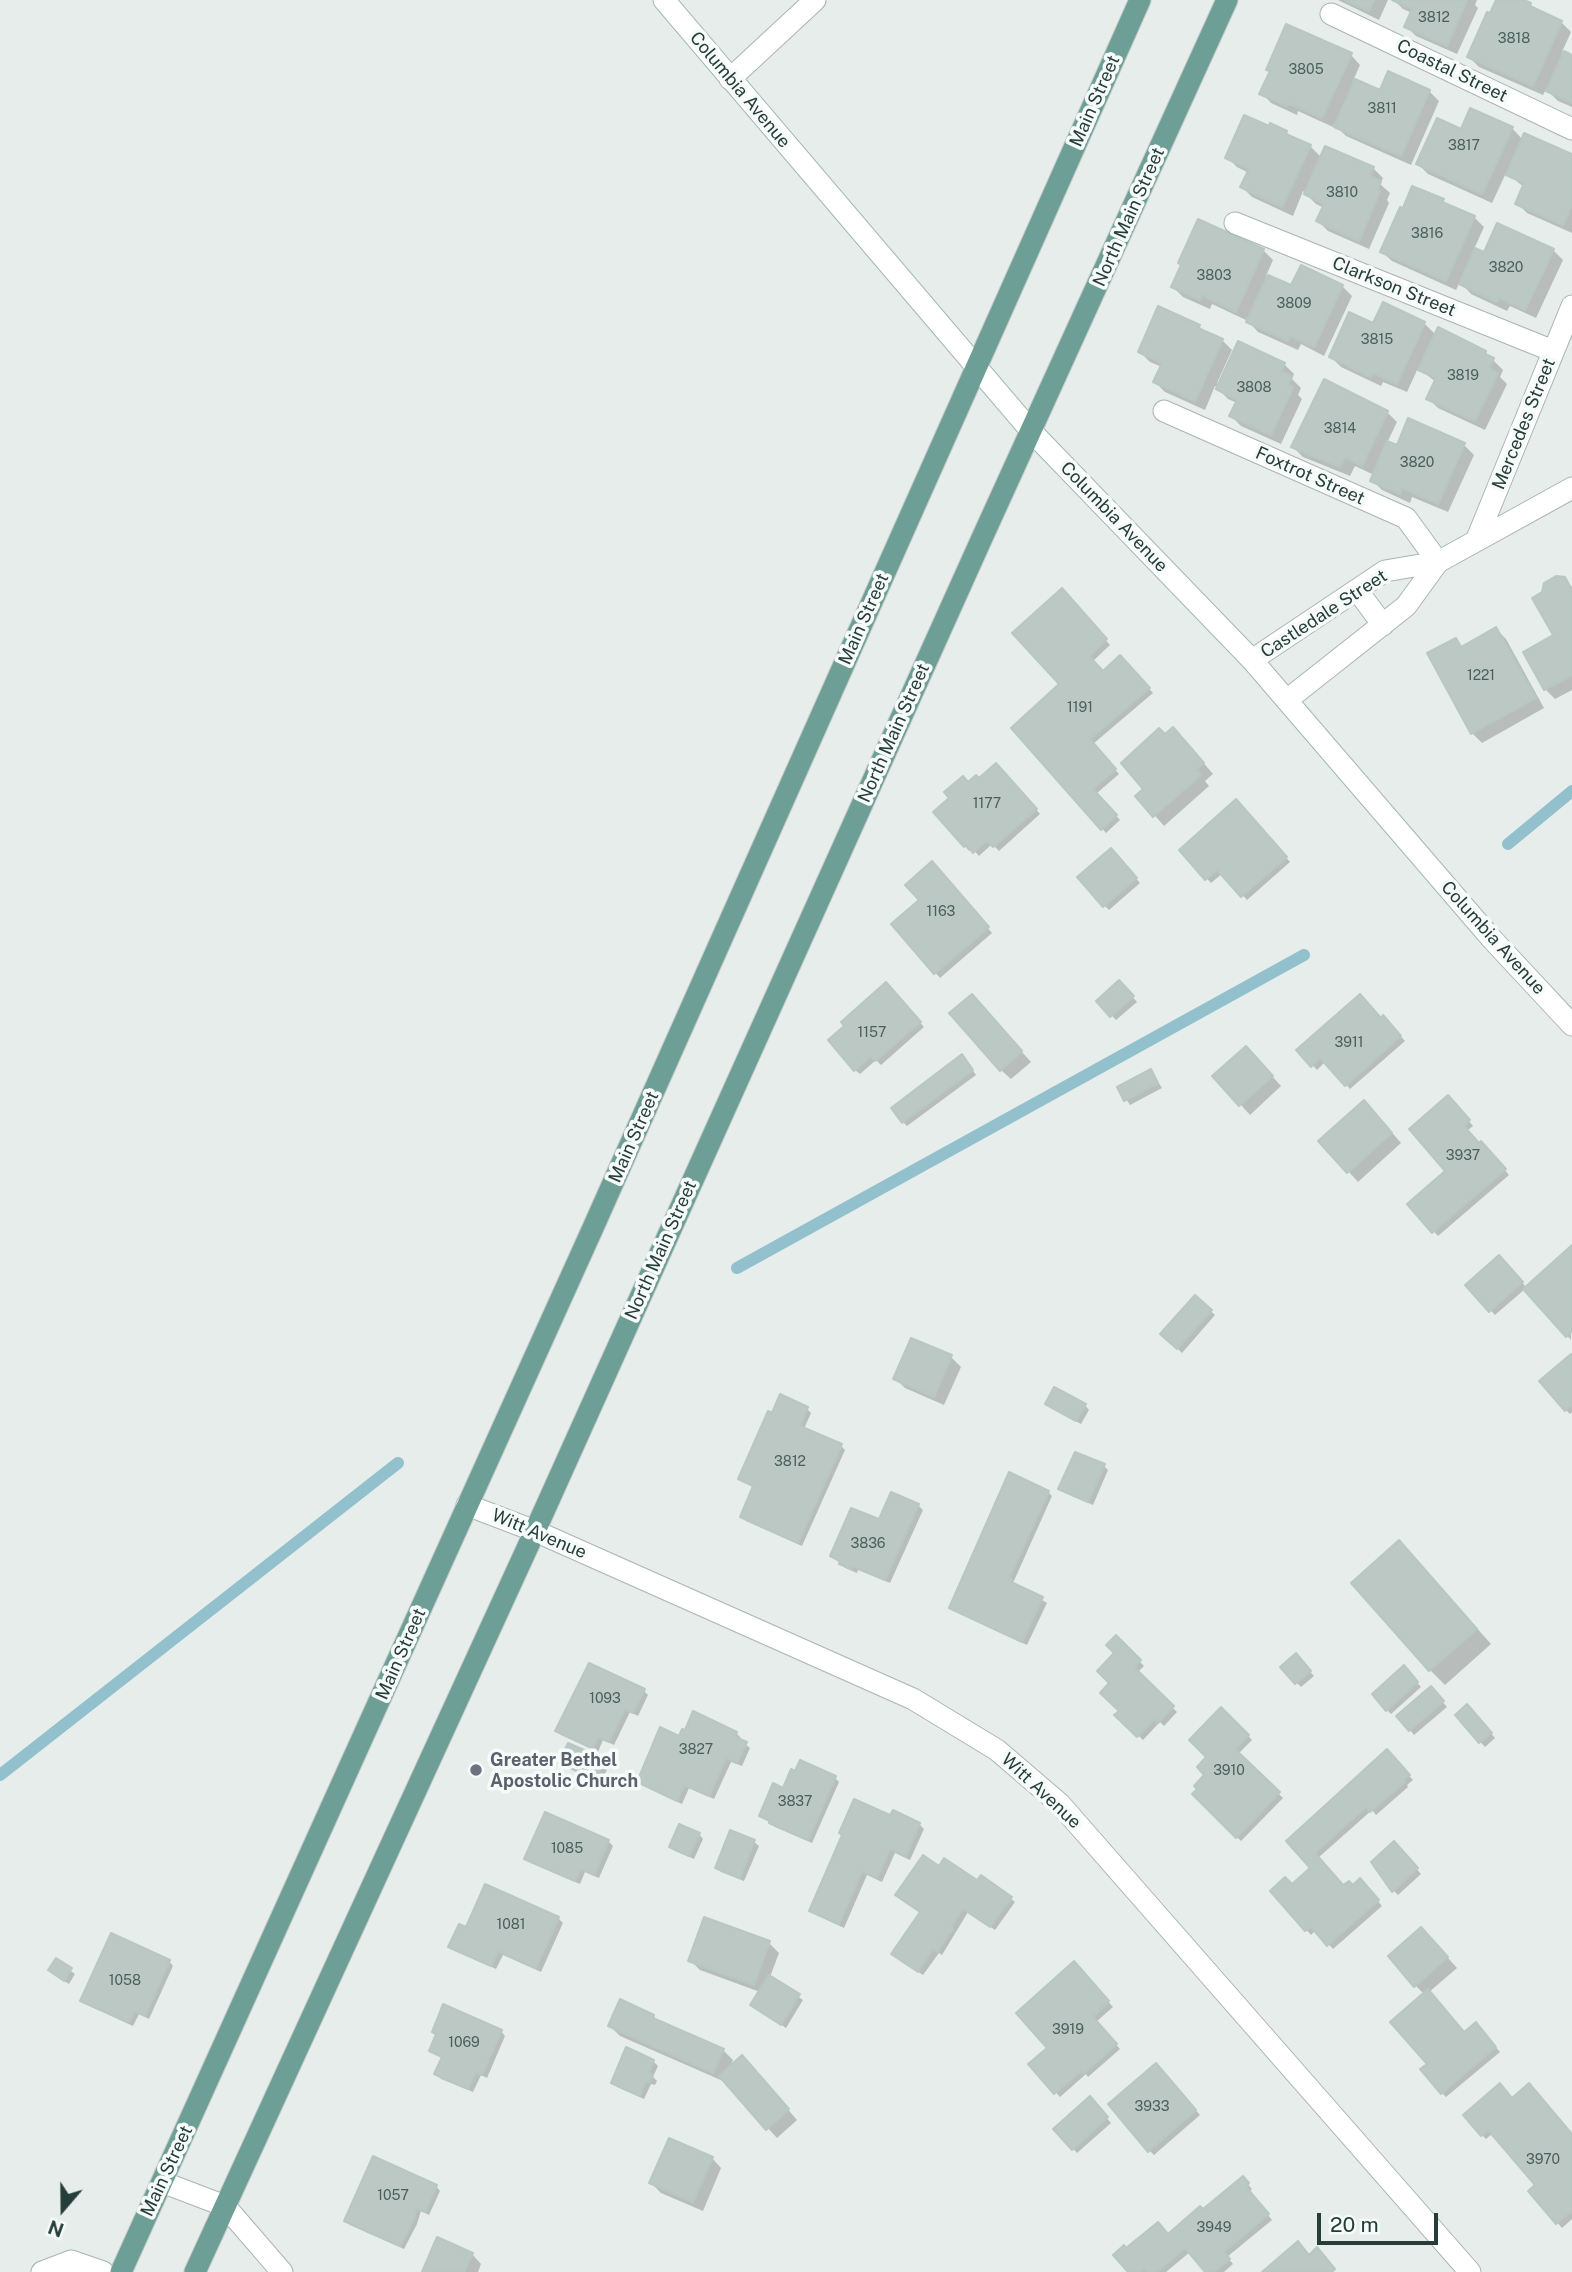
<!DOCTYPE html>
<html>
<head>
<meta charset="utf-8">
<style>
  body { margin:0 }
  #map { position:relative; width:1572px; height:2272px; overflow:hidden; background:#e6edeb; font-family:"Public Sans",sans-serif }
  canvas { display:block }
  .north { position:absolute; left:28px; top:2174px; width:70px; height:70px; -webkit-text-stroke:5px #f6faf8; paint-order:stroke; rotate:200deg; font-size:19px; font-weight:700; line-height:28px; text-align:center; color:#263e3a }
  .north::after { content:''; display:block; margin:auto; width:24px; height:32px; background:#263e3a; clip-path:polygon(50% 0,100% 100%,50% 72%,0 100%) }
  .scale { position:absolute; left:1317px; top:2213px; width:121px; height:32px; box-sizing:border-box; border:4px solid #263e3a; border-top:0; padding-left:9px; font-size:21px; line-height:24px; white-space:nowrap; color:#263e3a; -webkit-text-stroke:5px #f6faf8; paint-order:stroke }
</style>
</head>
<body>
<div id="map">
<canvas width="1572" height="2272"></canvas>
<div class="north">N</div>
<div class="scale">20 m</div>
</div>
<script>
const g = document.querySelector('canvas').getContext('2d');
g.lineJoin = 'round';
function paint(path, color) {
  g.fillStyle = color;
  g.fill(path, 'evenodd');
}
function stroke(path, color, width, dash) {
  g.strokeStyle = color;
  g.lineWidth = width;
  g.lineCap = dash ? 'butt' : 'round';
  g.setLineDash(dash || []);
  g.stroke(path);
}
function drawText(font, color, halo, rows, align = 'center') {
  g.font = font + ' "Public Sans",sans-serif';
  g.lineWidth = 7;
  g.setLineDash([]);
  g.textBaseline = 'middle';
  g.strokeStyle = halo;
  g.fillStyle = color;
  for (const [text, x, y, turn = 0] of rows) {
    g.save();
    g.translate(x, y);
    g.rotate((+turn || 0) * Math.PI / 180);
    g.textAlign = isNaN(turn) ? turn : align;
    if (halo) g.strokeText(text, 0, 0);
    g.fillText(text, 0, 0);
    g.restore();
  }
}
paint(new Path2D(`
  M1338,0H1388L1379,20Z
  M1394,0H1477L1475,5L1478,8L1457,54L1416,36L1406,26L1412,13L1403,9Z
  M1498,0H1520L1530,5L1537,11L1561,22L1571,32L1562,52L1572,57V107L1558,101L1546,89L1543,95L1479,67L1469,57Z
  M1351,55L1360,65L1353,81L1380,93L1429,91L1439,101L1411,165L1346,136L1334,124L1333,127L1298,111L1297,115L1271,103L1262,93L1271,72L1268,69Z
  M1512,128L1523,140L1572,156V233L1527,213L1517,203L1524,187L1506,173L1492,203L1428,174L1418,164Z
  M1286,133L1292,138L1310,146L1322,158L1373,168L1383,178L1380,184L1390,193L1387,200L1389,203L1369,249L1328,231L1318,221L1324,208L1316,204L1303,191L1293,216L1252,197L1242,187L1249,173L1237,167L1227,157Z
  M1443,200L1449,207L1474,217L1484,227L1474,249L1485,254L1553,250L1563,260L1536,318L1510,306L1507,311L1471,294L1460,282L1456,290L1392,261L1382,252Z
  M1263,250L1273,260L1266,276L1292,288L1342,286L1352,296L1324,356L1301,344L1298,350L1258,332L1248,321L1212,304L1210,309L1183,297L1173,287Z
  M1384,304L1424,323L1436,335L1485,352L1503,370L1500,377L1507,384L1485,430L1438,408L1428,398L1436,382L1418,368L1407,392L1383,382L1381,386L1341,367L1331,357L1374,325Z
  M1199,326L1206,333L1222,340L1232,350L1217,383L1220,385L1284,364L1294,374L1292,379L1301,388L1298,395L1302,399L1281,444L1241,426L1231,416L1237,403L1228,399L1215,386L1205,410L1165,392L1155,382L1162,367L1150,362L1140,352Z
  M1387,412L1397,422L1387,443L1398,447L1464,445L1474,455L1448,512L1412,497L1410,503L1382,490L1372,480L1374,475L1355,466L1350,476L1303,457L1293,447Z
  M1564,579L1572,587V690L1555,699L1545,689L1525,653L1556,636Z
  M1062,591L1110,645L1092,662L1103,673L1120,658L1153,693L1093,744L1119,774L1096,794L1120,820L1106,833L1013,728L1061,684Z
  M1496,629L1506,639L1544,708L1482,743L1472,733L1455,640L1463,647Z
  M1165,736L1183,739L1213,774L1205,781L1209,786L1164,826L1138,796L1146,789Z
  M1001,770L1040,814L999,851L992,844L979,856L972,848L969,851L965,846L951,799L969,784Z
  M1236,802L1290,862L1247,900L1223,873L1211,883L1181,850Z
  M1115,854L1140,883L1109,910L1105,906Z
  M936,867L992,933L940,978L894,925L921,901Z
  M1119,982L1137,1002L1116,1020L1098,1001Z
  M891,989L924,1027L881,1065L876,1060L860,1074L855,1070Z
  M981,1006L1031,1062L1011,1079L1001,1070Z
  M1381,1020L1388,1022L1405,1041L1350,1089L1326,1061L1317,1070L1299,1050Z
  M1256,1058L1281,1086L1250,1115L1215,1076Z
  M966,1061L976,1075L907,1126L903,1122Z
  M1151,1071L1162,1088L1130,1105L1119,1088Z
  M1453,1102L1473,1126L1467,1131L1479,1145L1486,1148L1509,1175L1438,1236L1409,1204L1447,1171Z
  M1374,1112L1401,1143L1358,1182L1321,1141Z
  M1572,1248L1571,1340L1525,1289L1495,1315L1468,1285L1499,1257L1527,1288Z
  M1196,1297L1215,1315L1182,1353L1163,1334Z
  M1571,1356L1572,1412L1570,1414L1566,1410Z
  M951,1357L961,1367L944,1405L905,1388L895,1378Z
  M1085,1405L1089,1410L1081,1424L1052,1408Z
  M807,1409L811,1413L804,1429L841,1446L845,1450L802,1546L746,1521L742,1516L754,1488L740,1479Z
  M1104,1466L1108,1470L1093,1505L1065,1493L1060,1489Z
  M1048,1492L1052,1496L1013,1583L1047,1603L1027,1645L956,1612L951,1608Z
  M918,1505L923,1510L890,1583L858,1570L857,1573L845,1568L832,1556L880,1522Z
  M1414,1558L1491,1644L1445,1685L1430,1670Z
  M1116,1638L1144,1666L1137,1673L1177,1712L1164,1726L1160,1722L1143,1740L1117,1715L1121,1711L1111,1683L1116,1653Z
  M1300,1660L1314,1676L1301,1687L1282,1668Z
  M1408,1672L1421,1687L1391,1714L1387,1710Z
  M643,1690L648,1695L638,1716L630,1712L614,1745L603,1740L598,1752L561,1735L557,1731Z
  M1435,1693L1447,1707L1414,1735L1410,1730Z
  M1221,1709L1252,1740L1238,1754L1283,1798L1241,1841L1194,1795L1207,1775L1209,1757Z
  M1471,1711L1495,1738L1485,1747L1457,1716Z
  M736,1733L741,1738L740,1740L750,1748L742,1766L731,1762L714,1799L689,1788L682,1804L644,1786L639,1781L680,1738Z
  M1387,1752L1413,1780L1407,1785L1408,1787L1376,1815L1372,1810L1318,1858L1343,1887L1364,1885L1382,1906L1333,1949L1316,1930L1311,1935L1272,1891L1292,1886L1312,1868L1288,1841Z
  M604,1761L609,1765L601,1783L566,1767L562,1762Z
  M835,1778L839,1782L812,1843L775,1827L761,1816L784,1790Z
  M891,1818L919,1824L924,1829L910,1860L895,1853L882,1882L867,1875L844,1928L816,1915L811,1911Z
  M699,1834L703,1839L694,1859L675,1851L671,1847Z
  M608,1841L613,1846L599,1878L585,1872L580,1884L531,1863L526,1859Z
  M754,1842L759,1846L744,1881L721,1872L717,1868Z
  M1394,1843L1421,1874L1398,1895L1393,1890Z
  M977,1883L1010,1898L1015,1902L995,1930L968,1912L942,1955L939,1953L923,1975L898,1958L921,1913L897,1895Z
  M558,1918L563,1923L541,1972L503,1955L496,1969L455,1951L450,1947L467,1929Z
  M1431,1939L1457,1968L1428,1993L1465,2034L1480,2029L1500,2052L1446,2097L1442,2093L1429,2064L1424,1994L1416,1986Z
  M769,1943L779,1953L770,1977L803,2000L786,2028L752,2005L760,1992L700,1970L690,1960Z
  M57,1961L75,1974L69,1984L55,1975Z
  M169,1961L173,1966L149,2019L139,2014L133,2026L87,2005L82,2001Z
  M1074,1964L1113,2007L1096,2022L1120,2049L1088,2077L1086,2074L1060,2097L1031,2064L1049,2049Z
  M653,2016L660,2023L723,2050L733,2060L729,2070L752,2068L797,2120L777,2138L724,2080L723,2081L620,2036L610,2026Z
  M501,2031L505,2036L487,2078L481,2075L473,2092L441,2079L436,2074L443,2058L431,2051Z
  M653,2061L658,2066L653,2077L657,2081L655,2085L651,2084L644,2099L617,2087L613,2083Z
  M1160,2069L1200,2115L1154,2155L1149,2150Z
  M1090,2099L1111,2123L1077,2153L1056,2129Z
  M1512,2100L1572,2135V2219L1562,2228L1530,2191L1537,2185L1493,2133L1486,2139L1482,2135Z
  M712,2158L721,2168L703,2211L661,2193L651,2183Z
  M1242,2178L1252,2189L1249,2192L1272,2220L1227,2257L1233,2264L1224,2272H1207L1190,2252L1166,2272H1130L1127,2250L1168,2236Z
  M436,2186L440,2191L429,2215L421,2211L417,2224L404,2249L350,2225L346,2221Z
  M472,2254L481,2264L478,2272H424Z`), '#0003');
stroke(new Path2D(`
  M1508,844L1572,791
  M737,1268L1304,955
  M0,1775L398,1463`), '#93c0cd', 12);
const building = new Path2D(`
  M1345,0H1374L1369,11Z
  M1392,0H1467L1447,46L1404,27L1412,9Z
  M1496,0H1524L1531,3L1530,6L1562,21L1533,86L1467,57L1487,12L1490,13Z
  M1286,24L1352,53L1322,118L1288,103L1287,106L1259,94L1270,71L1266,70Z
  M1564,51L1572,55V103L1546,91Z
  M1388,71L1430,90L1401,156L1334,127L1355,79L1380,90Z
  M1470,108L1513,127L1482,194L1416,164L1437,118L1461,129Z
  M1244,115L1269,126L1270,123L1287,131L1286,134L1311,145L1282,207L1240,187L1249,169L1225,158Z
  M1524,133L1572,154V205L1563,225L1515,204L1524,183L1506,175Z
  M1325,146L1374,167L1370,176L1381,182L1377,190L1380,191L1359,241L1316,221L1324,204L1304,194Z
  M1412,186L1444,199L1442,202L1475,216L1446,281L1380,252L1400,207L1403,208Z
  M1198,219L1264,249L1236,312L1202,295L1200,300L1171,287L1181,265L1178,263Z
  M1497,223L1554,249L1525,310L1500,298L1497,302L1459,284L1475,248L1484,252Z
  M1301,265L1343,285L1314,347L1290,336L1288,341L1246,322L1268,275L1291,285Z
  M1383,302L1425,322L1397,384L1373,373L1371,377L1329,357L1349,312L1373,323Z
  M1158,306L1200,325L1198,328L1223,339L1195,401L1153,382L1162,363L1138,352Z
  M1438,327L1486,351L1485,354L1494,358L1489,369L1498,373L1475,421L1426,399L1436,378L1418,370Z
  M1238,341L1285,363L1281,371L1292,377L1288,385L1293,387L1271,435L1229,416L1237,400L1216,389Z
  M1324,379L1388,411L1362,466L1345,457L1340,467L1291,447Z
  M1408,418L1465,443L1438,504L1402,488L1400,494L1370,481L1387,441L1397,445Z
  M1556,576L1565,577L1572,590V675L1544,690L1523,652L1553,635L1532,598L1542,592L1544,583Z
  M1062,588L1107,639L1089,656L1103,671L1120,655L1150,688L1090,739L1116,769L1093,789L1117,815L1101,830L1011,728L1059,684L1012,633Z
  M1496,627L1536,698L1471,734L1427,653L1456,638L1461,647Z
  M1173,727L1204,763L1196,770L1201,775L1153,817L1135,796L1143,789L1121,763L1159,728L1165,734Z
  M996,763L1037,809L993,847L987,841L973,853L967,845L964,847L933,812L949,798L944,792L963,776L968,782L976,775L979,778Z
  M1236,799L1287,857L1241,897L1217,870L1205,880L1179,850Z
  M1111,848L1137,878L1103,907L1077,877Z
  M932,861L989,927L934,974L891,924L919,900L905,885Z
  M1119,980L1134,996L1110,1017L1096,1001Z
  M886,982L921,1022L875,1061L871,1056L854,1071L828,1040L844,1026L841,1022Z
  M972,994L1022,1051L1000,1071L949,1013Z
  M1360,994L1381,1018L1383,1015L1401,1036L1345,1086L1320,1058L1311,1067L1296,1050Z
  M1246,1046L1273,1076L1239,1106L1212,1076Z
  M962,1054L973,1070L902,1123L891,1108Z
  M1151,1069L1158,1083L1124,1101L1117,1087Z
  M1448,1095L1470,1120L1464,1126L1479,1143L1481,1141L1506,1169L1432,1233L1407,1204L1445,1171L1409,1129Z
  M1364,1100L1392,1133L1347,1173L1318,1141Z
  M1572,1245V1331L1566,1337L1523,1289Z
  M1499,1255L1523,1282L1489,1312L1465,1285Z
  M1195,1295L1212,1310L1177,1349L1160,1334Z
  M911,1338L952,1355L934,1397L893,1379Z
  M1571,1354L1572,1404L1565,1411L1539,1381Z
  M1054,1387L1086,1404L1076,1421L1045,1404Z
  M780,1394L808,1407L800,1426L842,1444L798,1543L740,1517L753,1486L738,1479L768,1411L772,1413Z
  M1075,1452L1105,1464L1088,1502L1058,1489Z
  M1009,1472L1049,1491L1009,1578L1012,1580L1011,1582L1043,1597L1022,1642L949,1608Z
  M891,1492L919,1504L885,1580L853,1566L852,1569L839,1564L840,1561L830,1556L851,1508L879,1519Z
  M1399,1540L1477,1629L1429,1671L1351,1583Z
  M1116,1635L1141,1660L1134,1667L1174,1706L1158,1723L1154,1719L1137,1737L1114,1715L1119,1711L1100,1693L1109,1683L1097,1671L1114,1653L1106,1645Z
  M1296,1653L1311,1671L1295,1684L1280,1667Z
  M589,1663L645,1689L633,1713L625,1709L609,1742L598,1737L593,1748L555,1731Z
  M1404,1665L1418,1682L1386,1711L1372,1694Z
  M1431,1686L1444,1701L1409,1731L1396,1716Z
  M1467,1704L1492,1733L1479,1743L1455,1715Z
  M1221,1707L1249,1735L1235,1749L1280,1792L1236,1838L1192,1794L1197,1789L1194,1786L1204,1775L1197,1767L1206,1757L1189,1740Z
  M693,1711L737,1732L735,1737L747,1742L737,1763L726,1758L709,1796L684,1785L677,1801L637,1782L660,1727L679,1736L682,1729L685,1730Z
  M568,1743L605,1759L596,1780L559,1763Z
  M1387,1749L1410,1775L1404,1779L1405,1782L1370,1812L1366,1807L1315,1853L1343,1885L1349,1881L1353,1885L1360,1878L1379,1900L1327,1946L1311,1927L1305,1931L1270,1891L1285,1877L1292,1884L1310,1868L1286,1841Z
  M800,1760L836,1776L808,1840L769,1823L770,1821L759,1816L773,1783L783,1788L791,1769L795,1771Z
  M854,1799L890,1815L893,1810L920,1823L906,1856L890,1849L877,1878L862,1871L839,1924L809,1911L842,1835L839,1833Z
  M545,1812L609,1840L594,1875L581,1869L575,1881L524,1859Z
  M679,1824L700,1833L689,1856L669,1847Z
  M730,1830L755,1840L740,1878L715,1868Z
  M1394,1841L1418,1868L1392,1892L1371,1862Z
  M923,1855L939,1866L944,1858L977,1880L981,1875L1012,1897L990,1927L963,1909L951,1927L953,1929L937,1952L933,1949L918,1972L891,1954L920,1912L895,1895Z
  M485,1884L559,1917L536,1968L498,1951L491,1966L448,1947L459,1924L466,1927Z
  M704,1917L770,1941L754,1985L688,1961Z
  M1421,1927L1448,1957L1414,1987L1388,1956Z
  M111,1933L170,1960L145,2016L134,2011L129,2022L80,2001Z
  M56,1958L72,1968L64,1981L48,1970Z
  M1074,1961L1109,2001L1093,2017L1117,2044L1083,2074L1081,2071L1054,2094L1028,2064L1047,2048L1016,2013Z
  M769,1975L800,1994L781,2025L750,2005Z
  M1428,1989L1464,2032L1476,2022L1496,2047L1441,2094L1420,2069L1427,2064L1390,2022Z
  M620,1999L654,2015L653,2018L724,2049L713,2073L608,2026Z
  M443,2004L502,2030L482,2075L476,2072L468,2089L434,2074L442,2057L429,2051L436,2034L432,2032Z
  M626,2047L654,2060L649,2073L653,2075L650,2082L646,2080L640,2096L611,2083Z
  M742,2055L789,2109L766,2130L719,2076Z
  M1156,2063L1196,2110L1148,2152L1108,2104Z
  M1500,2083L1512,2098L1529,2083L1572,2134V2211L1556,2224L1528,2191L1535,2185L1488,2130L1481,2136L1463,2115Z
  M1090,2096L1108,2117L1072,2150L1053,2129Z
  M669,2138L713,2157L693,2202L649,2183Z
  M373,2156L437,2185L425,2212L416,2208L414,2219L400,2246L344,2221Z
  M1243,2176L1249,2183L1246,2187L1269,2214L1224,2252L1230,2259L1214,2272H1205L1185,2248L1157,2272H1147L1144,2269L1140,2272H1128L1113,2255L1124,2245L1126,2248L1158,2222L1168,2234L1200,2206L1203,2209Z
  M437,2237L473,2253L464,2272H422Z
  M1298,2241L1309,2255L1317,2247L1335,2269L1332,2272H1262Z`);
paint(building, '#bbc8c4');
stroke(building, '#b8c7c2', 2);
const lane = new Path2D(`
  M730,79L815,0
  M42,2272L71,2261L103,2272`);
const street = new Path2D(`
  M1331,14L1572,129
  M1235,223L1553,351
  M1164,411L1406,518L1438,562
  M1476,541L1572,306
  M1357,590L1383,625
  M1252,660L1385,571L1438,562L1572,488
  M1287,700L1406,606L1438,562
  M467,1505L535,1531L913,1699L997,1750L1060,1804L1470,2272
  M162,2182L225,2206L282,2272`);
const secondary = new Path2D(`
  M664,0L1031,431L1252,660L1491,938L1572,1025`);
const primary = new Path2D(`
  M121,2272L592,1230L1140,0
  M195,2272L535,1531L982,538L1227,0`);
stroke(lane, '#a9b5b2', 23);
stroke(street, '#a9b5b2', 23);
stroke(secondary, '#a5b8b3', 23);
stroke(primary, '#c2c9c8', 23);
stroke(lane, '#fff', 21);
stroke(street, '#fff', 21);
stroke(secondary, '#fff', 21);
stroke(primary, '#6e9f96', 21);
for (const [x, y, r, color] of [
  [476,1770,7,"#6b7280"]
]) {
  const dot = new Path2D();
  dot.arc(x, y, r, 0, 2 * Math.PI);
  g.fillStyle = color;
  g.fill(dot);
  stroke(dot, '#f6faf8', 2.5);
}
drawText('14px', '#4b605c', null, [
  ["3812",1434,18],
  ["3818",1514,39],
  ["3805",1306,70],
  ["3811",1382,109],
  ["3817",1464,146],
  ["3810",1342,193],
  ["3816",1427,234],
  ["3820",1506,268],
  ["3803",1214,276],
  ["3809",1294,304],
  ["3815",1377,340],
  ["3819",1463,376],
  ["3808",1254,388],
  ["3814",1340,429],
  ["3820",1417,463],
  ["1221",1481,676],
  ["1191",1080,708],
  ["1177",987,804],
  ["1163",941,912],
  ["1157",872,1033],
  ["3911",1349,1043],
  ["3937",1463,1156],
  ["3812",790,1462],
  ["3836",868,1544],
  ["1093",605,1699],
  ["3827",696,1750],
  ["3910",1229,1771],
  ["3837",795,1802],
  ["1085",567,1849],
  ["1081",511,1925],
  ["1058",125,1981],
  ["3919",1068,2030],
  ["1069",464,2043],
  ["3933",1152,2107],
  ["3970",1543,2160],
  ["1057",393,2196],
  ["3949",1214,2228]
]);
drawText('18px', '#263e3a', '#f6faf8', [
  ["Coastal Street",1452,71,26],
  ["Columbia Avenue",740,90,50],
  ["Main Street",1095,101,-66],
  ["North Main Street",1129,217,-66],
  ["Clarkson Street",1394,287,22],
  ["Mercedes Street",1524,424,-68],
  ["Foxtrot Street",1310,476,24],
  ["Columbia Avenue",1114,517,46],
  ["Castledale Street",1324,614,-33],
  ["Main Street",864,619,-66],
  ["North Main Street",894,733,-66],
  ["Columbia Avenue",1493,938,48],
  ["Main Street",634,1137,-66],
  ["North Main Street",661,1250,-66],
  ["Witt Avenue",539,1534,23],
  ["Main Street",401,1654,-66],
  ["Witt Avenue",1041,1791,43],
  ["Main Street",167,2171,-65]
]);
drawText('bold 18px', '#5b616d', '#f6faf8', [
  ["Greater Bethel",490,1760],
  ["Apostolic Church",490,1781]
], 'left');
</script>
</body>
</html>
